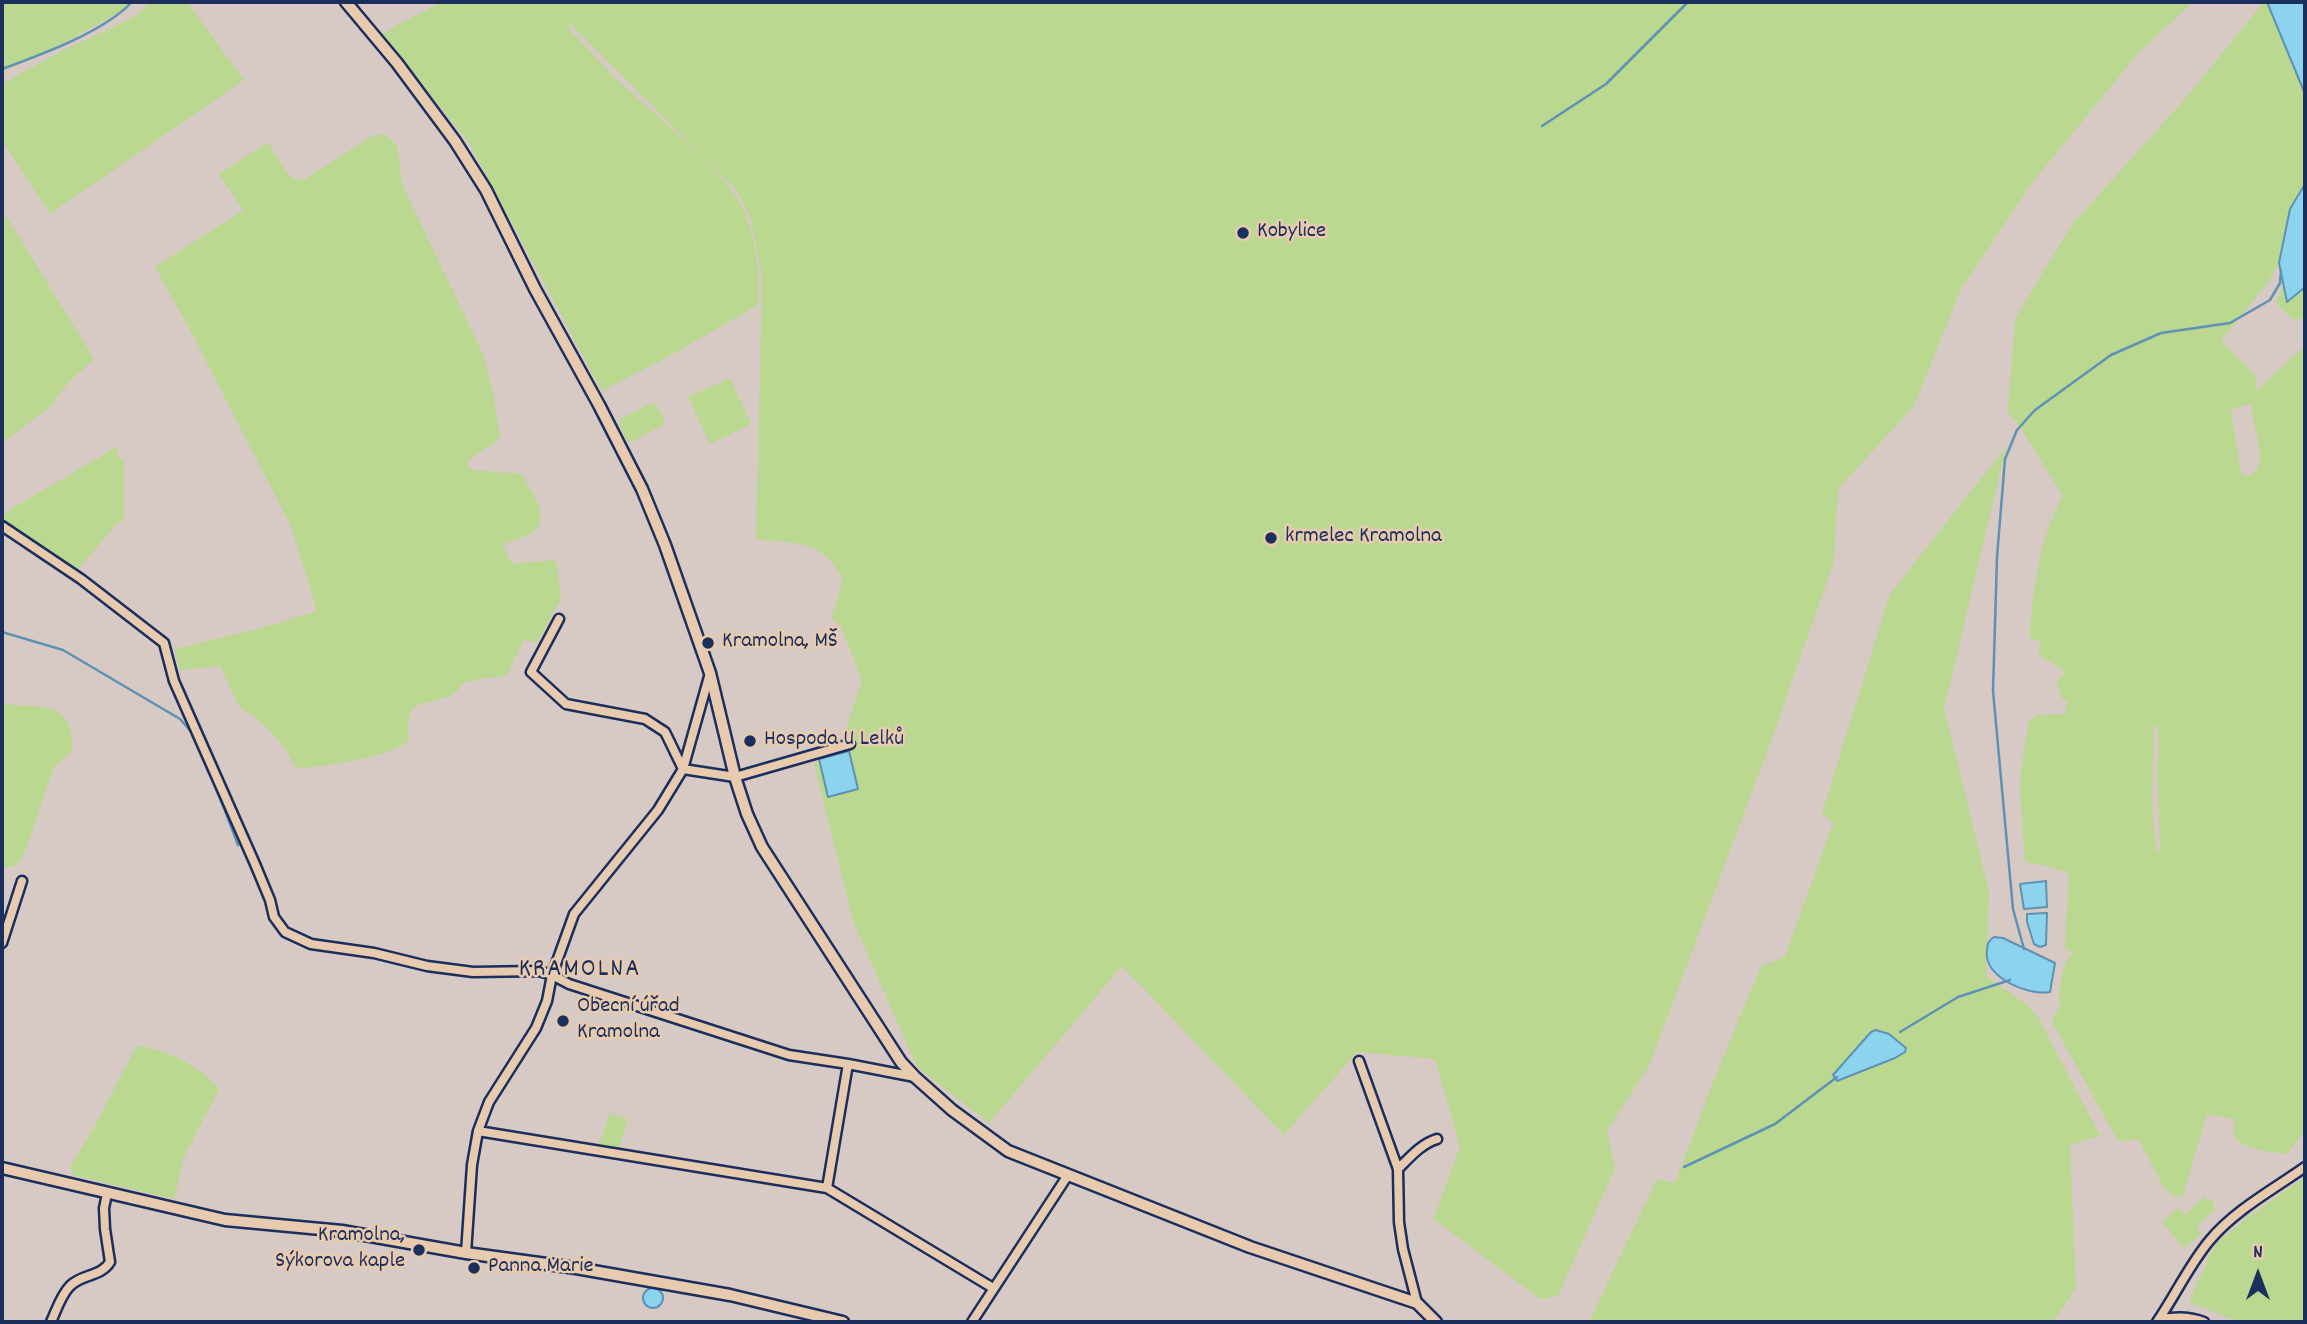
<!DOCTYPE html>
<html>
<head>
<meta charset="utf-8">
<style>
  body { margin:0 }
  #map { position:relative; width:2307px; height:1324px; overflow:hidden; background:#d7c9c3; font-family:Dekko,sans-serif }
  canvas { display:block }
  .frame { position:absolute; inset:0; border:4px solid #1b2f5e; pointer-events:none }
  .north { position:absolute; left:2223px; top:1240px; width:70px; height:70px; -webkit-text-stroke:5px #e8cbaf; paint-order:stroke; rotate:0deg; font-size:19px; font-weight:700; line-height:28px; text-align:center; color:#1b2f5e }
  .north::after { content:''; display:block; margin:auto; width:24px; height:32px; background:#1b2f5e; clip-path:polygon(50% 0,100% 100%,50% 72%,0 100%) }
</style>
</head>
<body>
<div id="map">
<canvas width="2307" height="1324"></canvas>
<div class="frame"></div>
<div class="north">N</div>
</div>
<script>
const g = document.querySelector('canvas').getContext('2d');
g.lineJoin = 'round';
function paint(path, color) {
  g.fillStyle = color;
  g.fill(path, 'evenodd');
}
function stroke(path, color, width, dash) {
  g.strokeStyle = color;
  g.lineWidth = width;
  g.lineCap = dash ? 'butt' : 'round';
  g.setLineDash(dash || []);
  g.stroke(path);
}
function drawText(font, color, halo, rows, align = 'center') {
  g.font = font + ' Dekko,sans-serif';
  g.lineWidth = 5;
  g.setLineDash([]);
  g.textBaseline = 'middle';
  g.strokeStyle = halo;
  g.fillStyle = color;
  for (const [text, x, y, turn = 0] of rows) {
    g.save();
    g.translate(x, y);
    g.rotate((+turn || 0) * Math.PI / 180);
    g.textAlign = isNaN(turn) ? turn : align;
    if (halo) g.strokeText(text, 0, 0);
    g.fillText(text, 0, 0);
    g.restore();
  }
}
paint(new Path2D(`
  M2,2H132L120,12L40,56L6,70H2Z
  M151,2H187L244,80L50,214L2,141V84L56,54L134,17Z
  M443,2H2193L2139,52L2032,183L1961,289L1914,406L1838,489L1834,561L1774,733L1649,1066L1607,1130L1615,1168L1558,1296L1540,1299L1434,1219L1460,1146L1435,1059L1357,1052L1284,1135L1122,966L989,1123L917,1067L853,921L814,764L841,744L862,681L841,626L831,618L843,580C822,538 797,544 756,539L762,287L760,264L751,220L736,189L702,156C711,167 723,177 731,189C755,223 760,264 758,305L666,358L602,391L469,143L386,39L384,34L397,25ZM566,20L698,151V152L615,78L571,31Z
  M2264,2H2267L2305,95V184L2290,209L2279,263L2267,284L2221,340L2255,375L2257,391L2305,345V1131L2287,1154C2274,1152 2241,1150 2235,1136C2233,1131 2234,1125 2235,1119L2207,1114L2183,1195L2177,1197L2165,1190L2139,1140L2118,1141L2052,1022L2061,1003L2059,998C2061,983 2061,963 2073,953L2065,949L2069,873L2043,865L2025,862L2020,791L2021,770L2029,722L2037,715L2066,714L2067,702L2062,698L2057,684L2063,674L2067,673L2039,655L2040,642L2029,637C2034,589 2039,539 2063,496L2022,430L2008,412L2015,319L2071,226L2191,92ZM2251,403C2250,422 2274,468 2247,476L2241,473L2231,410ZM2157,725L2159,743L2157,767L2160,848L2158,855C2152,837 2152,786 2153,766C2153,753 2156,739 2153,727Z
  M379,134L389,137L397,146L402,182L408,197L482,352L493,392L500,435L496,442L468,460V467L472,470L522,474C529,489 552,517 534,531C526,537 512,540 503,545L512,564L556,560L561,599L537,642L524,640L506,676C493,678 479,678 467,682C460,685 457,693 450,696C419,708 405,696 409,740C393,758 325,765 299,769L295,767L285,748L271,732L254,716L240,708L220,666L179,670L175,649L262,628L317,611L291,526L189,328L155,267L243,210L219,174L268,142L287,173L294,179H305L371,137Z
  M2,209L94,359L67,384L49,408L2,443Z
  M2287,236L2305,240L2304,319H2292L2276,303L2283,285Z
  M730,378L751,424L710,444L688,397Z
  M651,403L656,404L664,419L663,425L633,441H627L619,424L621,419Z
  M117,447L118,458H124V520L117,523L77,571L8,525L2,517L11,509Z
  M2006,447L1944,709L1989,892L1986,976L2026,1004L2038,1017L2100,1136L2070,1145L2076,1288L2053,1322H1589L1657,1179L1675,1183L1715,1077L1761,966L1785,957L1833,823L1822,813L1890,594Z
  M2,702C21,710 47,700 64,717C69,724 74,740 72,749C69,758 58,760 54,769C41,799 34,832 20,862L11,867H2V747L4,746Z
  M144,1046L179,1058L203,1073L219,1089L184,1157L174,1199L77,1176L73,1175L70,1167L97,1122L136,1047Z
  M610,1113L628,1119L618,1150L599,1144Z
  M2305,1177V1322H2239L2189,1302L2215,1244L2248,1217Z
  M2205,1196L2208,1200H2213V1206L2216,1209L2196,1227L2202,1234L2184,1248L2162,1222L2178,1208L2185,1215Z`), '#bad890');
const water = new Path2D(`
  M2267,2H2305V101V94Z
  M2305,184V287L2287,302L2279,263L2290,209Z
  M849,751L858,789L828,797L819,759Z
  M2046,881L2047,907L2024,909L2020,884Z
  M2047,913L2046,945L2040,947L2034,944L2027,922V914Z
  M1994,937L2003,938L2055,963L2050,992C2028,996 1983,977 1987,951C1987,944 1988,941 1994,937Z
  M1876,1030L1889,1034L1906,1048L1905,1052L1895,1058L1837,1081L1833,1075L1871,1032Z
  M643 1298a10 10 0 1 1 20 0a10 10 0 1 1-20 0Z`);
paint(water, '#8cd3ee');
stroke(water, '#5f91b4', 2);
stroke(new Path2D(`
  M2,69C40,55 104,32 132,2
  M1542,126L1606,84L1688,2
  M2,632L63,650L180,719L194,735
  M209,769L238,845
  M2024,949L2013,909L1993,691L1997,557L2005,459L2017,430L2035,410L2111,355L2161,333L2230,323L2270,300L2280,283L2281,271
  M1900,1032L1958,997L2010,980
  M1684,1167L1775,1124L1837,1077`), '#5f91b4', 2.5);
const minor = new Path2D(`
  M2,526L81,579L164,643L174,681L255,864L270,900L274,917L285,932L311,944L374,953L427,966L473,972L539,971L552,975L569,984L789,1055L848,1064L915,1077
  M559,619L531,672L566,704L645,719L665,732L683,769L735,777L850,744
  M2,943L22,881
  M1359,1061L1398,1169L1399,1222L1403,1249L1417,1303
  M478,1131L827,1188L993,1288
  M1398,1169C1410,1157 1421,1144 1437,1139
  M827,1188L848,1064
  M466,1253L472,1165L478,1131L489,1102L536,1028L547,1001L552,975L574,914L658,810L683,769L710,673
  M2159,1319C2175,1317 2188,1316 2204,1322
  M51,1322C56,1311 61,1295 70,1286C81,1274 101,1277 110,1262L105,1229L104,1208L107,1194
  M972,1322L1068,1175
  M2157,1322C2175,1296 2189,1265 2210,1240C2235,1210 2274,1189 2305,1167`);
const tertiary = new Path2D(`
  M346,2L397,63L455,141L486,190L535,289L599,405L642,489L665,545L710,673L735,777L747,814L762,847L901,1062L915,1077L952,1110L1008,1151L1250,1247L1417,1303L1436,1322
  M2,1168L225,1220L342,1231L466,1253L576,1268L730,1295L843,1322`);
stroke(minor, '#1b2f5e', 13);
stroke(tertiary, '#1b2f5e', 15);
stroke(minor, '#e8cbaf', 8);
stroke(tertiary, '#e8cbaf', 10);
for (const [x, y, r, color] of [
  [1243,233,7,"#1b2f5e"],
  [1271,538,7,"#1b2f5e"],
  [708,643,7,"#1b2f5e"],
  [750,741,7,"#1b2f5e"],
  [563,1021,7,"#1b2f5e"],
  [419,1250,7,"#1b2f5e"],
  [474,1268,7,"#1b2f5e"]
]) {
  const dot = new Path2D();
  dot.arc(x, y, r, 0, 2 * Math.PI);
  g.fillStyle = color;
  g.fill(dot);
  stroke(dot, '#e8cbaf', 2.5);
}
drawText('23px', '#1b2f5e', '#e8cbaf', [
  ["Kobylice",1257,233],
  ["krmelec Kramolna",1285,538],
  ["Kramolna, MŠ",722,643],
  ["Hospoda U Lelků",764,741],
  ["Obecní úřad",577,1008],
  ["Kramolna",577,1034],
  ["Kramolna,",405,1237,"right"],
  ["Sýkorova kaple",405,1263,"right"],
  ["Panna Marie",488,1268]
], 'left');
g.letterSpacing = '2px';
drawText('26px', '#1b2f5e', '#e8cbaf', [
  ["KRAMOLNA",580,971]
]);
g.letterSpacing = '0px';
</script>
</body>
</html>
